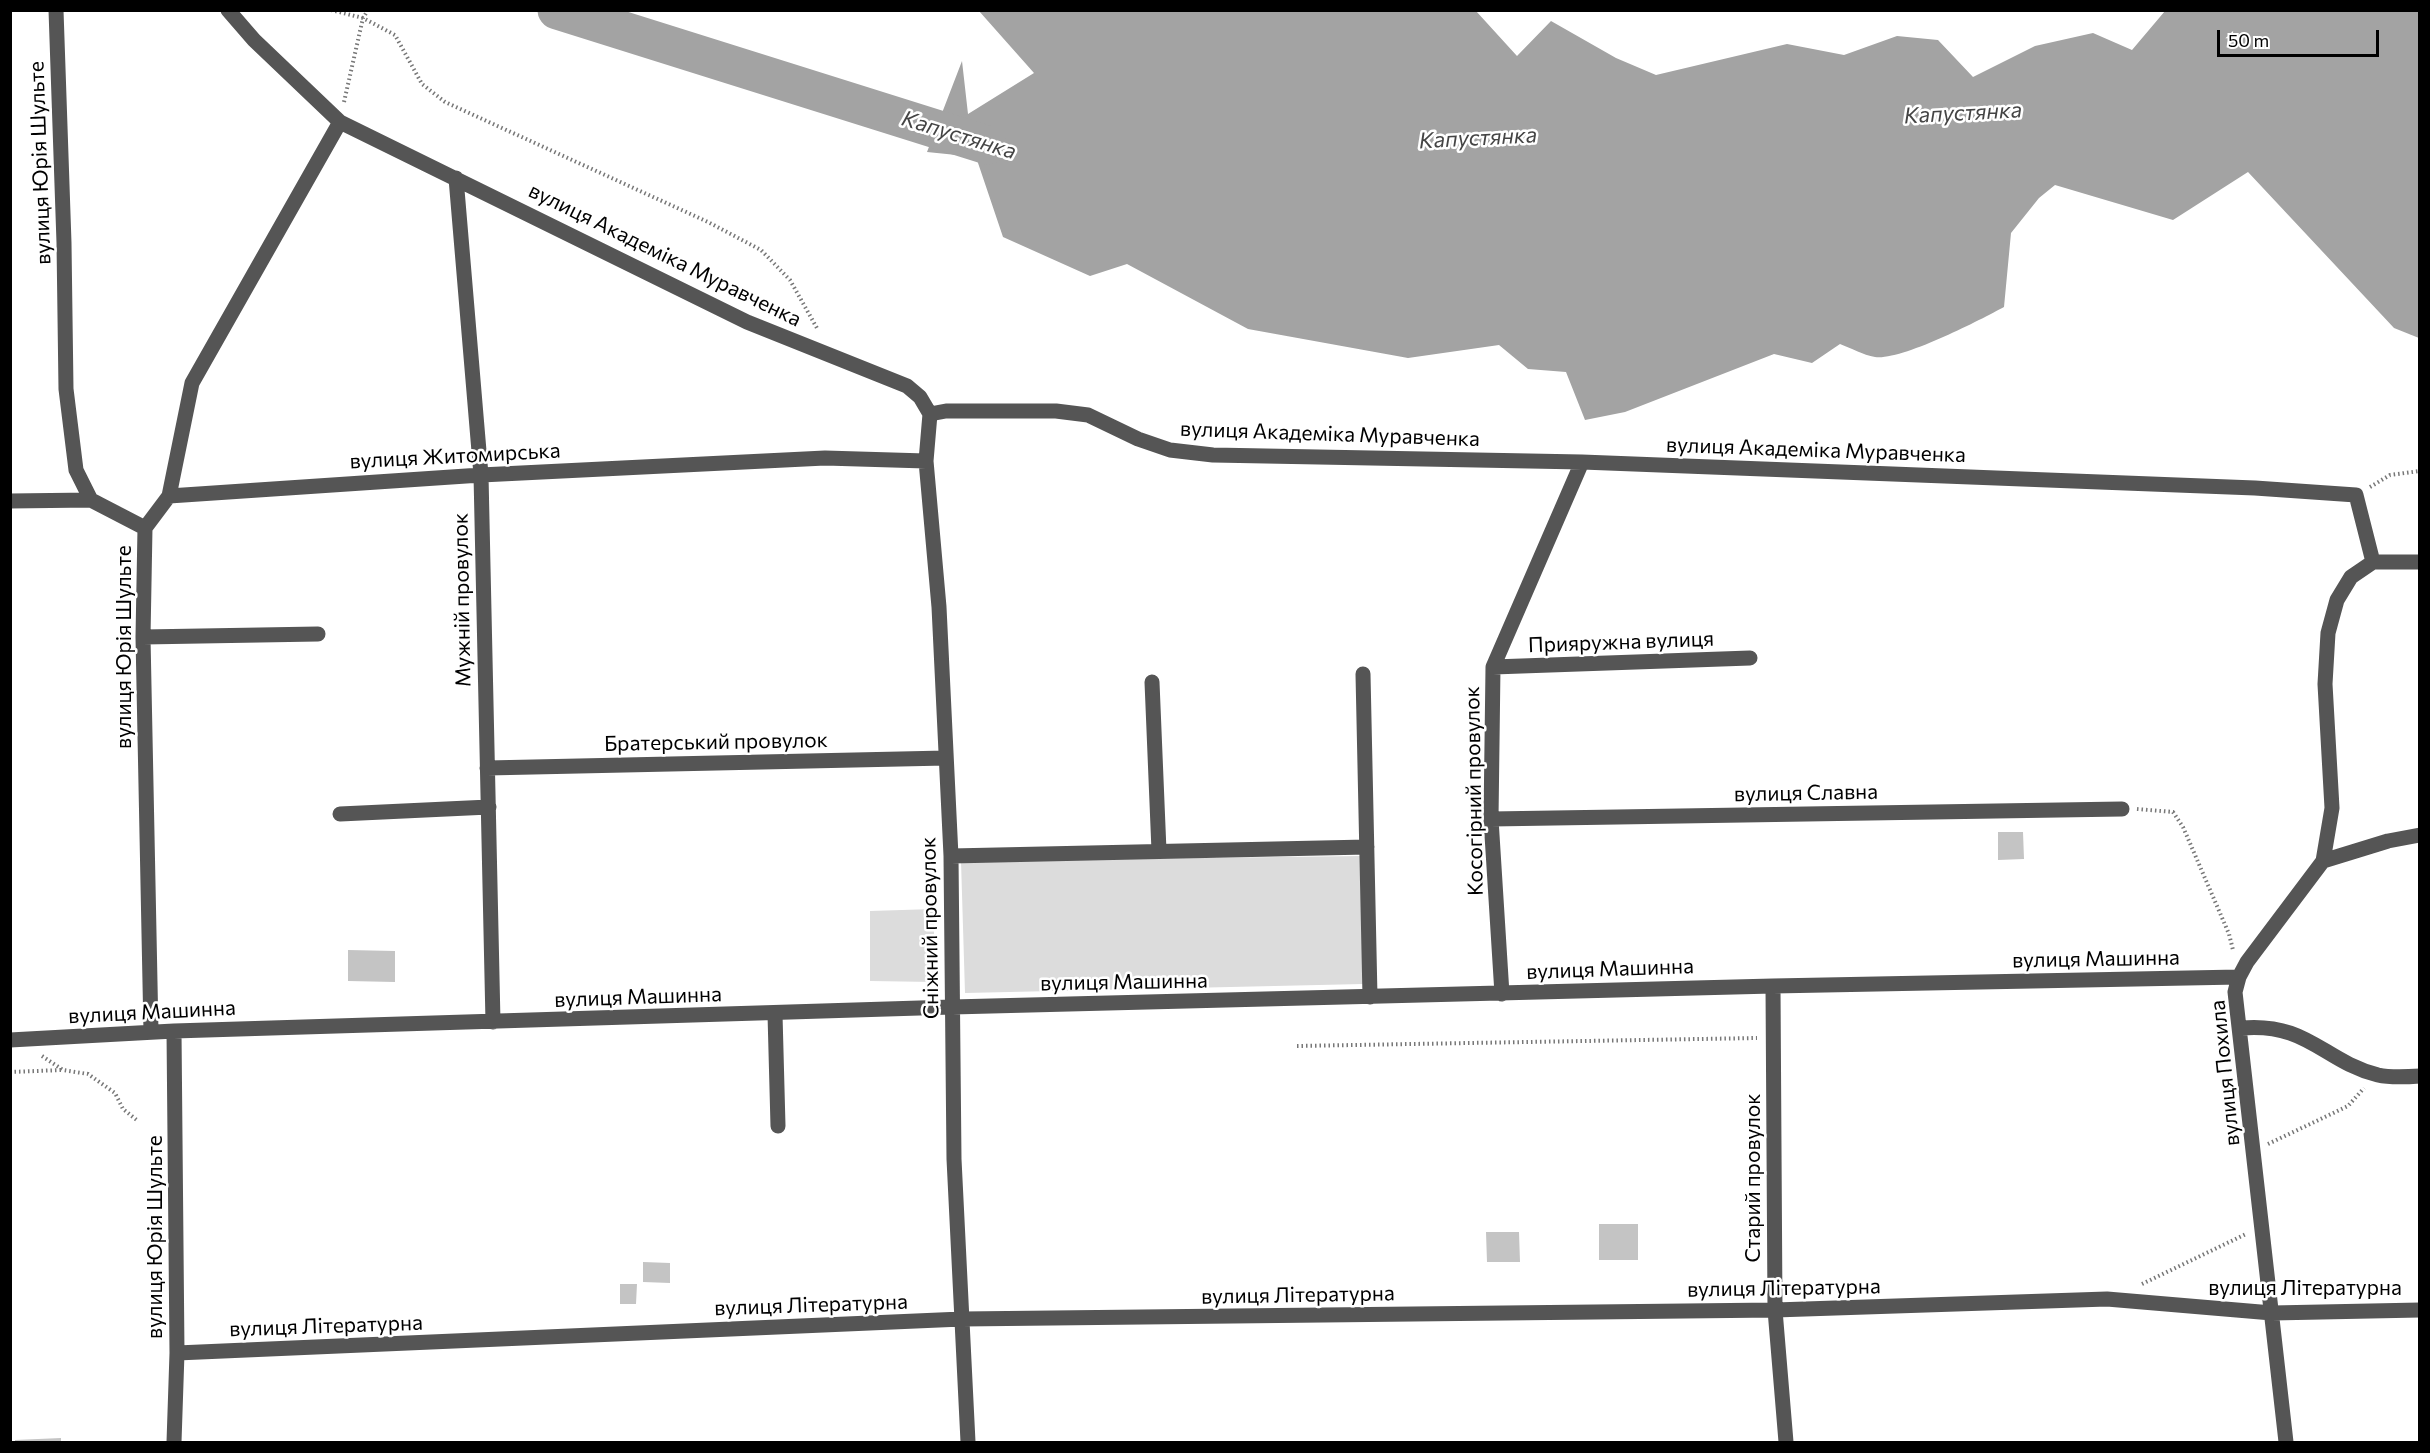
<!DOCTYPE html>
<html>
<head>
<meta charset="utf-8">
<style>
  body { margin:0 }
  #map { position:relative; width:2430px; height:1453px; overflow:hidden; background:#fff; font-family:Commissioner,sans-serif }
  canvas { display:block }
  .frame { position:absolute; inset:0; border:12px solid #000; pointer-events:none }
  .scale { position:absolute; left:2217px; top:30px; width:162px; height:27px; box-sizing:border-box; border:3px solid #000; border-top:0; padding-left:8px; font-size:18px; line-height:21px; white-space:nowrap; color:#000; -webkit-text-stroke:4px #fff; paint-order:stroke }
</style>
</head>
<body>
<div id="map">
<canvas width="2430" height="1453"></canvas>
<div class="frame"></div>
<div class="scale">50 m</div>
</div>
<script>
const g = document.querySelector('canvas').getContext('2d');
g.lineJoin = 'round';
function paint(path, color) {
  g.fillStyle = color;
  g.fill(path, 'evenodd');
}
function stroke(path, color, width, dash) {
  g.strokeStyle = color;
  g.lineWidth = width;
  g.lineCap = dash ? 'butt' : 'round';
  g.setLineDash(dash || []);
  g.stroke(path);
}
function drawText(font, color, halo, rows, align = 'center') {
  g.font = font + ' Commissioner,sans-serif';
  g.lineWidth = 5;
  g.setLineDash([]);
  g.textBaseline = 'middle';
  g.strokeStyle = halo;
  g.fillStyle = color;
  for (const [text, x, y, turn = 0] of rows) {
    g.save();
    g.translate(x, y);
    g.rotate((+turn || 0) * Math.PI / 180);
    g.textAlign = isNaN(turn) ? turn : align;
    if (halo) g.strokeText(text, 0, 0);
    g.fillText(text, 0, 0);
    g.restore();
  }
}
paint(new Path2D(`
  M1360,856L1363,984L965,993L961,861Z
  M934,909V982L870,981V911Z`), '#dcdcdc');
paint(new Path2D(`
  M979,11H1476L1517,56L1551,21L1616,58L1656,75L1787,44L1844,55L1897,36L1938,40L1973,77L2035,46L2093,33L2132,50L2165,11H2419V338L2394,328L2248,172L2173,220L2055,185L2039,198L2011,233L2004,307C1980,320 1901,361 1875,357C1863,355 1851,348 1840,344L1812,363L1774,354L1625,412L1585,420L1566,372L1528,369L1499,345L1408,358L1248,329L1127,264L1090,276L1003,237L976,157L927,152L962,61L968,114L1034,73Z`), '#a3a3a3');
stroke(new Path2D(`
  M557,10L987,145`), '#a3a3a3', 39);
paint(new Path2D(`
  M1998,832H2023L2024,859L1998,860Z
  M348,950L395,951V982L348,981Z
  M1599,1224H1638V1260H1599Z
  M1486,1232H1519L1520,1262H1487Z
  M643,1262L670,1263V1283L643,1282Z
  M620,1284H637L636,1304H620Z
  M61,1438V1442H15V1440Z`), '#c4c4c4');
stroke(new Path2D(`
  M331,10L363,18L395,35L422,84L445,102L708,222L761,250L790,280L818,330
  M344,102L363,18L368,10
  M2370,487L2390,475L2420,471
  M2137,809L2173,812L2183,827L2229,934L2233,950
  M1297,1046L1757,1038
  M42,1056L63,1070L88,1074L115,1093L123,1109L138,1121
  M10,1072L62,1070
  M2268,1144L2348,1106L2364,1088
  M2142,1284L2246,1234`), '#777', 4, [1.5, 3]);
stroke(new Path2D(`
  M56,10L64,243L66,389L76,470L91,500L97,503
  M228,10L254,40L340,122L747,322L907,386L920,397L930,414L946,411H1056L1088,415L1138,439L1170,450L1213,455L1582,462L2255,488L2356,495L2373,562
  M456,178L481,475L493,1022
  M930,414L926,461L939,607L951,856L954,1159L968,1442
  M10,501L91,500L145,528L169,496L481,475L825,458L926,461
  M163,504L169,496L192,383L340,122
  M145,528L143,637L151,1032
  M2373,562H2420
  M143,637L318,634
  M1493,667L1750,658
  M1363,674L1370,997
  M1152,682L1159,851
  M487,768L946,758
  M340,814L489,807
  M1491,819L2122,809
  M951,856L1367,847
  M2323,861L2388,841L2420,835
  M1773,986L1775,1310L1786,1442
  M1502,994L1491,819L1493,667L1582,462
  M775,1014L778,1126
  M2241,1028C2308,1022 2323,1061 2378,1075C2391,1078 2406,1077 2420,1076
  M10,1040L174,1031L952,1007L1773,986L2239,977
  M177,1353L962,1319L1775,1310L2107,1299L2272,1313L2420,1310
  M174,1442L177,1353L174,1031
  M2286,1442L2235,992L2239,977L2247,962L2323,861L2332,808L2325,684L2328,633L2337,600L2351,577L2373,562`), '#555', 15);
drawText('21px', '#000', '#fff', [
  ["вулиця Юрія Шульте",40,163,-92],
  ["вулиця Академіка Муравченка",665,255,26],
  ["вулиця Академіка Муравченка",1330,434,2],
  ["вулиця Академіка Муравченка",1816,450,2],
  ["вулиця Житомирська",455,456,-3],
  ["Мужній провулок",462,600,-91],
  ["Прияружна вулиця",1621,642,-2],
  ["вулиця Юрія Шульте",124,647,-90],
  ["Братерський провулок",716,742,-1],
  ["Косогірний провулок",1474,791,-91],
  ["вулиця Славна",1806,793,-1],
  ["Сніжний провулок",930,928,-91],
  ["вулиця Машинна",2096,959,-1],
  ["вулиця Машинна",1610,969,-2],
  ["вулиця Машинна",1124,982,-1],
  ["вулиця Машинна",638,997,-2],
  ["вулиця Машинна",152,1012,-3],
  ["вулиця Похила",2225,1073,-96],
  ["Старий провулок",1753,1178,-90],
  ["вулиця Юрія Шульте",155,1237,-90],
  ["вулиця Літературна",1784,1288,-1],
  ["вулиця Літературна",2305,1288],
  ["вулиця Літературна",1298,1295,-1],
  ["вулиця Літературна",811,1305,-2],
  ["вулиця Літературна",326,1326,-2]
]);
drawText('italic 22px', '#444', '#fff', [
  ["Капустянка",1963,113,-3],
  ["Капустянка",959,135,17],
  ["Капустянка",1478,138,-3]
]);
</script>
</body>
</html>
